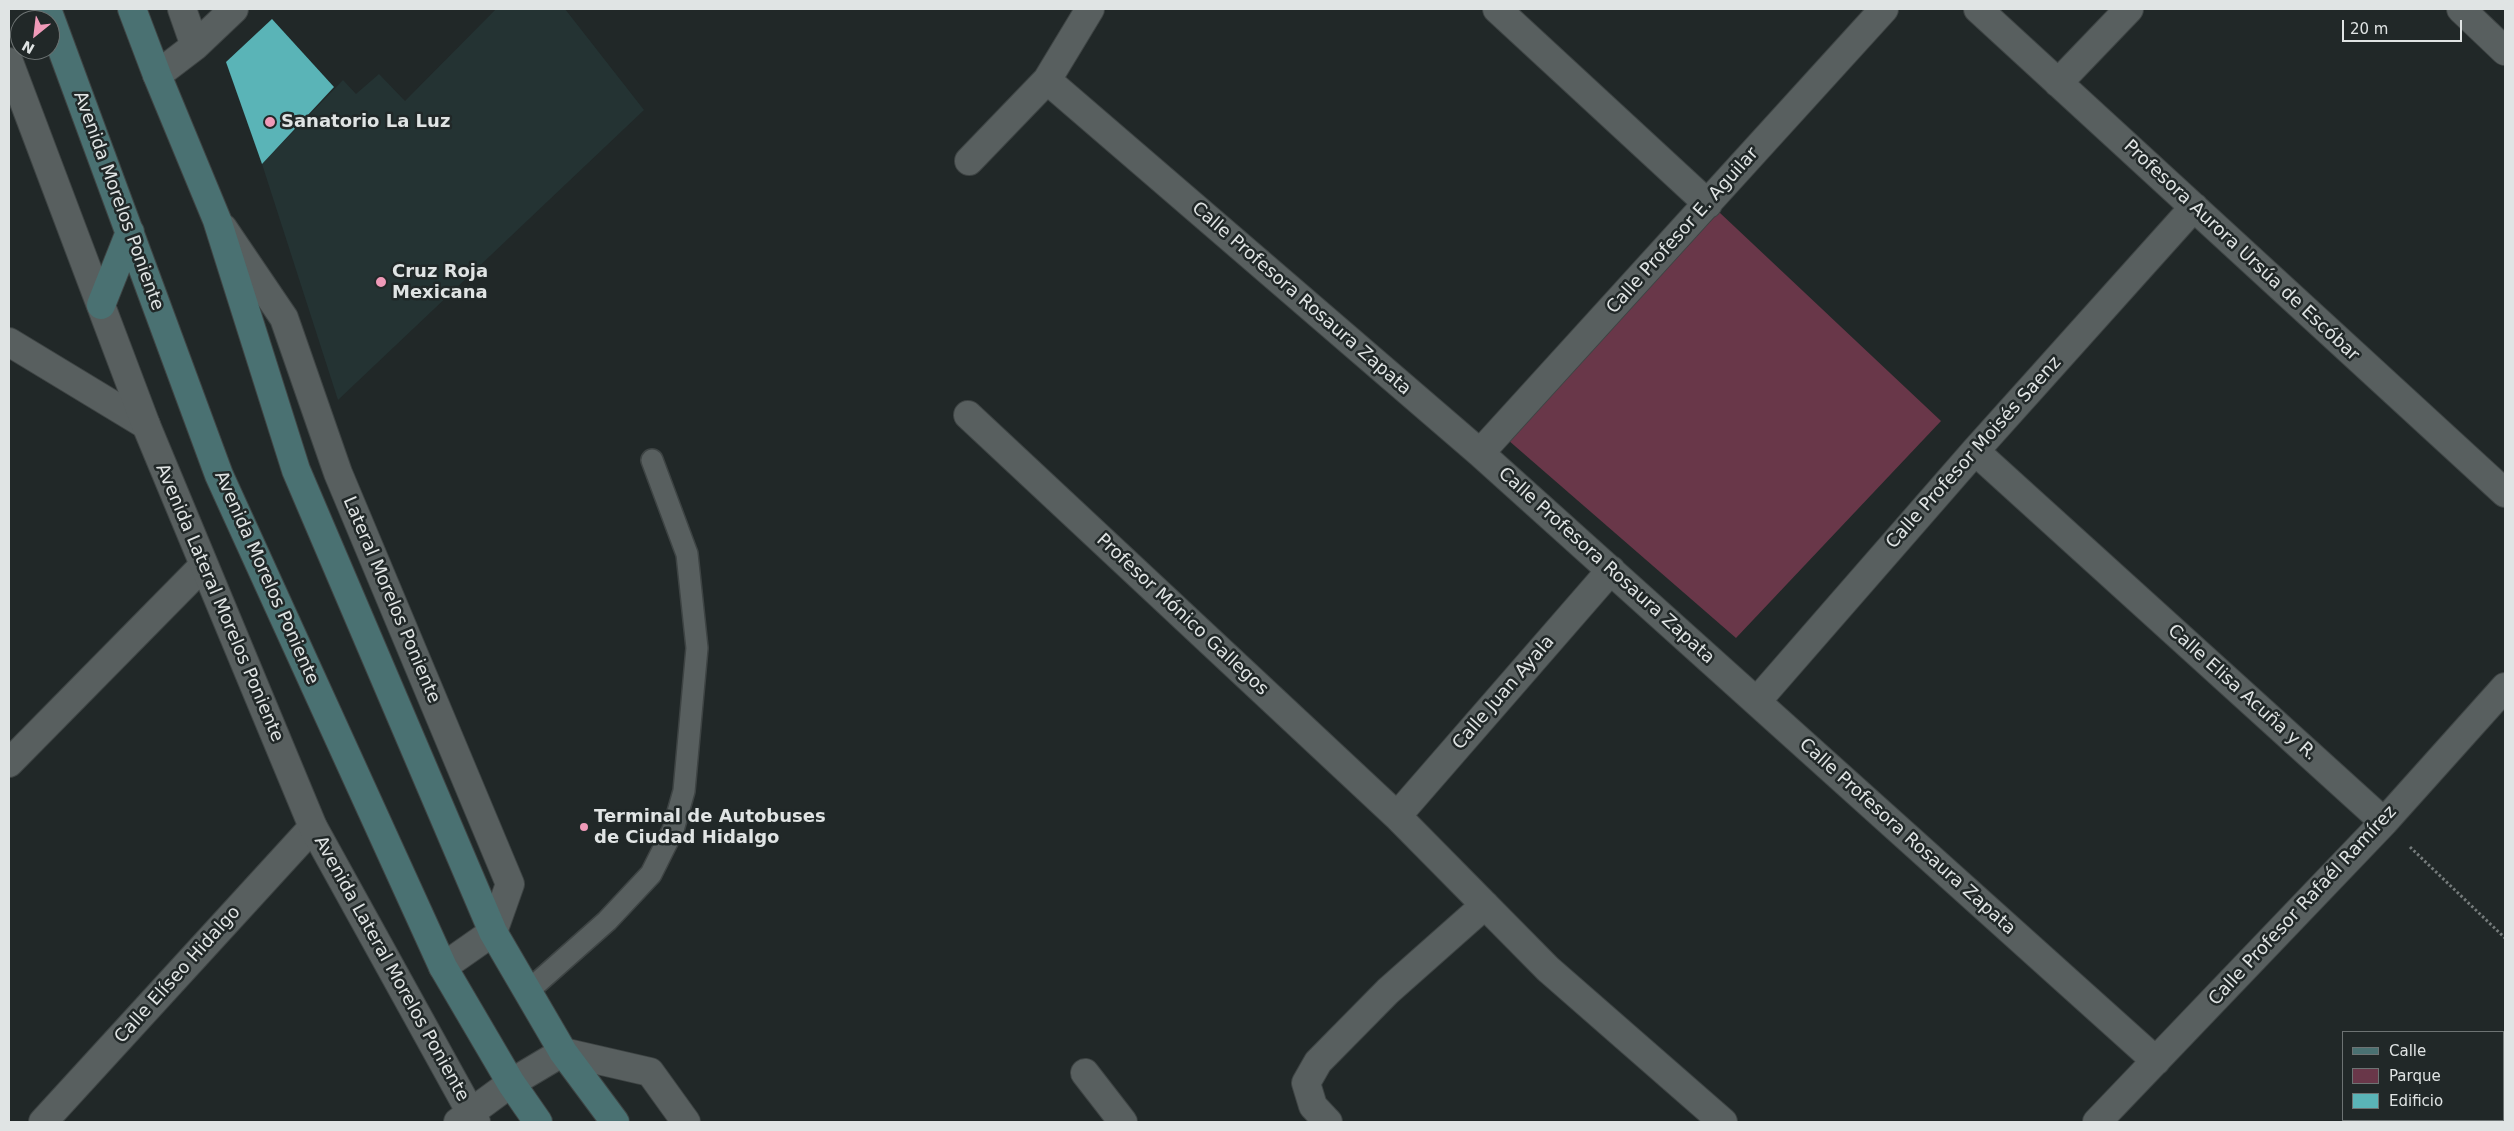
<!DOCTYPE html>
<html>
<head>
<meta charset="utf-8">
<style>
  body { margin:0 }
  #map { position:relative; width:2514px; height:1131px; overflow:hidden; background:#212828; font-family:"DejaVu Sans",sans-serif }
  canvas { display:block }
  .frame { position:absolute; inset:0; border:10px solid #e0e4e4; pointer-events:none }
  .legend { position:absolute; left:2342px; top:1031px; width:162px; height:90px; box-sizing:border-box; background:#212828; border:1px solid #6d7373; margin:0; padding:6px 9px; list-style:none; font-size:15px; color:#e0e4e4 }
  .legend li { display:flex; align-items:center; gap:10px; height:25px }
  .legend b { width:25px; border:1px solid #6d7373 }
  .north { position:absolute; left:10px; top:10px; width:50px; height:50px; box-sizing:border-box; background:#212828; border:1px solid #6d7373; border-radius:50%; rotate:209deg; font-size:14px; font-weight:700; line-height:20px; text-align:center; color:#e0e4e4 }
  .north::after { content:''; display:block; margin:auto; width:18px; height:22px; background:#ef9ab8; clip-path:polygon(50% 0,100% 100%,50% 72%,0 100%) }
  .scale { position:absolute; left:2342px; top:20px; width:120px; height:22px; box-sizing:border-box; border:2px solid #e0e4e4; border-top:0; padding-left:6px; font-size:15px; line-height:18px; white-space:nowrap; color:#e0e4e4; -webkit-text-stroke:4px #212828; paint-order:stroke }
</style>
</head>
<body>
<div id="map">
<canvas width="2514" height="1131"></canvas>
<div class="frame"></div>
<ul class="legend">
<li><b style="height:6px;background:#4a7172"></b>Calle</li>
<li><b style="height:14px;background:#693749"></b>Parque</li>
<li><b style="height:14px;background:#5ab4b7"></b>Edificio</li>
</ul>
<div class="north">N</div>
<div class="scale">20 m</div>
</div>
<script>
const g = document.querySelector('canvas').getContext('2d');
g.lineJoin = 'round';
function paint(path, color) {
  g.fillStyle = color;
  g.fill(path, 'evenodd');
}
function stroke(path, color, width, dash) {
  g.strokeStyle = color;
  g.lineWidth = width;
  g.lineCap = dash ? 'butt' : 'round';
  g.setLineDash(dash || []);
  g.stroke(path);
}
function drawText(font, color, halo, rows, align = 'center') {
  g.font = font + ' "DejaVu Sans",sans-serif';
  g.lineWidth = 5;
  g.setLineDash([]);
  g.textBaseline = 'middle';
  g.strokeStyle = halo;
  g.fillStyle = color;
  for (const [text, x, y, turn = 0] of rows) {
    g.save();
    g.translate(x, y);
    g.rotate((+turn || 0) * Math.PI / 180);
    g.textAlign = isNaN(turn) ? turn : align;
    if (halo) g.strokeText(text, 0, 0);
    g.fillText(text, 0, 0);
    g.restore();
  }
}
paint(new Path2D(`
  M496,9H565L644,110L338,400L262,164L343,80L356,94L379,74L405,101Z`), '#243333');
paint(new Path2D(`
  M1719,212L1941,421L1736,638L1508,440Z`), '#693749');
paint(new Path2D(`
  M272,19L334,87L262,164L226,62Z`), '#5ab4b7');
const service = new Path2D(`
  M527,992L607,921L651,874L673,830L684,791L697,648L687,554L652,460`);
const minor = new Path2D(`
  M182,9L195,46
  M1497,9L1708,204
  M1978,9L2505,493
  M2461,9L2505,51
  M157,75L195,46L234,9
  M1047,80L1480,453L2156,1061
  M2058,83L2129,9
  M969,161L1047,80L1090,9
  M223,228L284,318L338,473L510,884L493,932L443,967
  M9,342L146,425
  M968,415L1397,816L1548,969L1723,1122
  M1975,451L2384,822
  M1480,453L1884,9
  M1757,701L1975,451L2194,207
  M9,763L203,566
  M1397,816L1611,570
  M563,1052L650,1072L686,1122
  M1085,1073L1123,1122
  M43,1122L313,827
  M1328,1122L1313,1106L1306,1083L1318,1062L1388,991L1485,905
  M2097,1122L2384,822L2505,687`);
const tertiary = new Path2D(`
  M9,62L146,425L313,827L476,1122
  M458,1122L511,1083L563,1052`);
const secondary = new Path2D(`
  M47,9L219,475L443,967L511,1083L538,1122
  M132,9L157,75L217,220L296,470L493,932L563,1052L615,1122
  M101,305L130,232
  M2503,1066L2505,1063
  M2450,1122L2452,1120`);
stroke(service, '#3e4444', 24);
stroke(minor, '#3e4444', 30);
stroke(tertiary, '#3e4444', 30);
stroke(secondary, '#3e4444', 30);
stroke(new Path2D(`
  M2410,847L2505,938`), '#767c7c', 3, [2.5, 2.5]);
stroke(service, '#585f5f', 21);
stroke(minor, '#585f5f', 28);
stroke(tertiary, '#585f5f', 28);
stroke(secondary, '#4a7172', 28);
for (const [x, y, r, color] of [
  [270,122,6,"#ef9ab8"],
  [381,282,6,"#ef9ab8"],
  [584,827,5,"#ef9ab8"]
]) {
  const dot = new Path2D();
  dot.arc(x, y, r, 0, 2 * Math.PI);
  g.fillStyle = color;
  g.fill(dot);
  stroke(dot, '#212828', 2);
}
drawText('bold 18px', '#e0e4e4', '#212828', [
  ["Sanatorio La Luz",281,122],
  ["Cruz Roja",392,272],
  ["Mexicana",392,293],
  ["Terminal de Autobuses",594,817],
  ["de Ciudad Hidalgo",594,838]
], 'left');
drawText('18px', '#e0e4e4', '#212828', [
  ["Avenida Morelos Poniente",118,201,70],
  ["Calle Profesor E. Aguilar",1683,231,-48],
  ["Profesora Aurora Ursúa de Escóbar",2241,251,43],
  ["Calle Profesora Rosaura Zapata",1301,299,41],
  ["Calle Profesor Moisés Saenz",1974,453,-48],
  ["Calle Profesora Rosaura Zapata",1606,566,42],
  ["Avenida Morelos Poniente",266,578,66],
  ["Lateral Morelos Poniente",391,600,67],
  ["Avenida Lateral Morelos Poniente",219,603,67],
  ["Profesor Mónico Gallegos",1182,615,43],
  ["Calle Juan Ayala",1504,693,-49],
  ["Calle Elisa Acuña y R.",2242,693,42],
  ["Calle Profesora Rosaura Zapata",1907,837,42],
  ["Calle Profesor Rafaél Ramírez",2303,906,-47],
  ["Avenida Lateral Morelos Poniente",391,969,61],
  ["Calle Elíseo Hidalgo",178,975,-48]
]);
</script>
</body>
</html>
